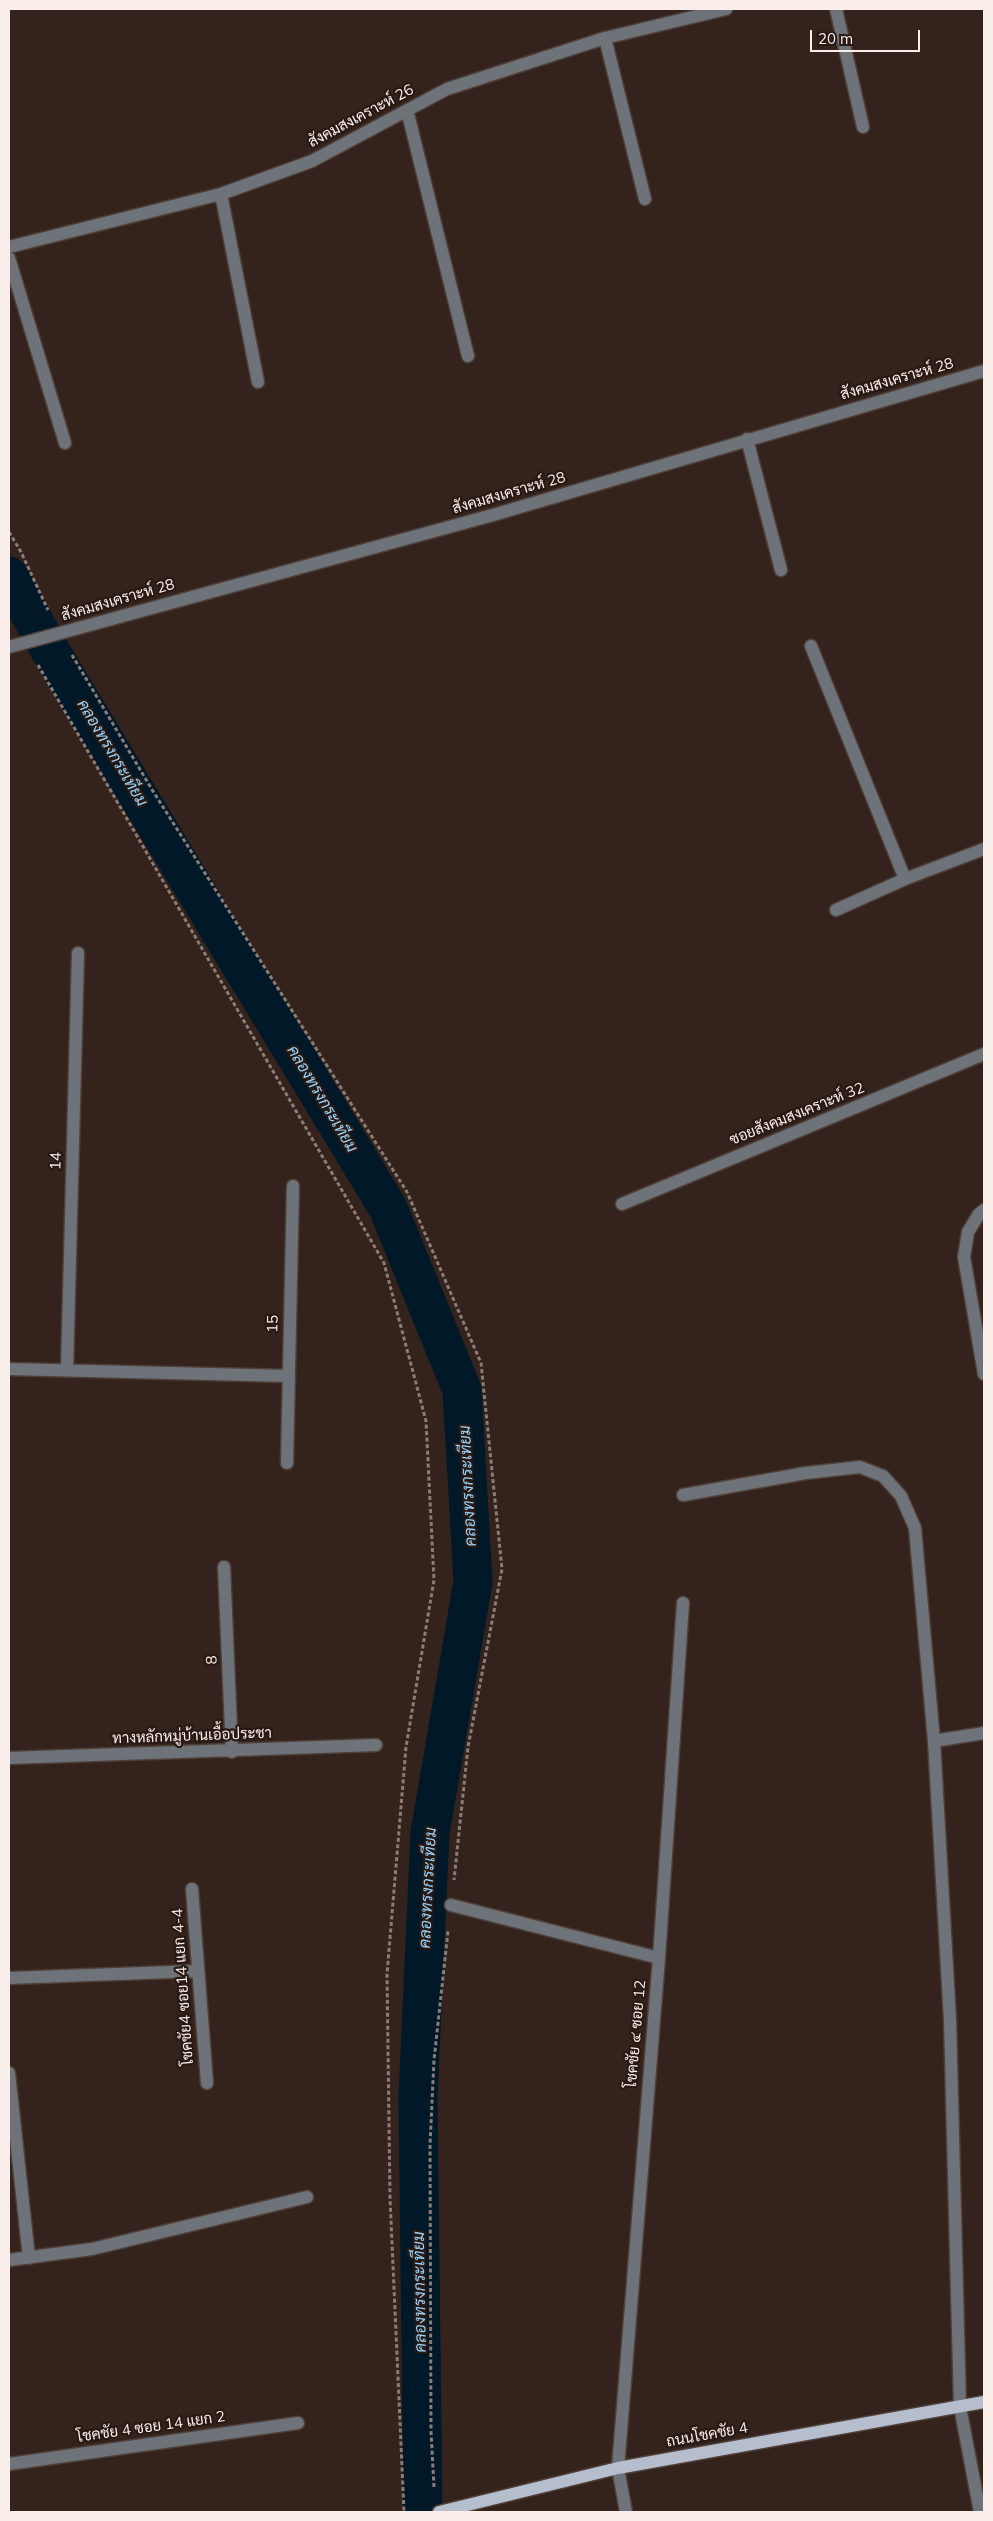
<!DOCTYPE html>
<html>
<head>
<meta charset="utf-8">
<style>
  body { margin:0 }
  #map { position:relative; width:993px; height:2521px; overflow:hidden; background:#33231c; font-family:Mulish,sans-serif }
  canvas { display:block }
  .frame { position:absolute; inset:0; border:10px solid #f9eeea; pointer-events:none }
  .scale { position:absolute; left:810px; top:30px; width:110px; height:22px; box-sizing:border-box; border:2px solid #f9eeea; border-top:0; padding-left:6px; font-size:15px; line-height:18px; white-space:nowrap; color:#f9eeea; -webkit-text-stroke:4px #281913; paint-order:stroke }
</style>
</head>
<body>
<div id="map">
<canvas width="993" height="2521"></canvas>
<div class="frame"></div>
<div class="scale">20 m</div>
</div>
<script>
const g = document.querySelector('canvas').getContext('2d');
g.lineJoin = 'round';
function stroke(path, color, width, dash) {
  g.strokeStyle = color;
  g.lineWidth = width;
  g.lineCap = dash ? 'butt' : 'round';
  g.setLineDash(dash || []);
  g.stroke(path);
}
function drawText(font, color, halo, rows, align = 'center') {
  g.font = font + ' Mulish,Sarabun,sans-serif';
  g.lineWidth = 4.5;
  g.setLineDash([]);
  g.textBaseline = 'middle';
  g.strokeStyle = halo;
  g.fillStyle = color;
  for (const [text, x, y, turn = 0] of rows) {
    g.save();
    g.translate(x, y);
    g.rotate((+turn || 0) * Math.PI / 180);
    g.textAlign = isNaN(turn) ? turn : align;
    if (halo) g.strokeText(text, 0, 0);
    g.fillText(text, 0, 0);
    g.restore();
  }
}
stroke(new Path2D(`
  M9,576L51,652L388,1208L462,1390L473,1582L430,1833L418,2096L423,2512`), '#001828', 39);
const minor = new Path2D(`
  M836,9L863,127
  M605,38L645,199
  M407,110L468,356
  M221,194L258,382
  M9,247L221,194L312,161L447,89L605,38L726,9
  M9,258L65,443
  M747,439L781,570
  M811,646L905,879
  M9,647L493,515L984,371
  M836,910L905,879L984,849
  M622,1204L984,1054
  M984,1210L979,1214L968,1232L964,1257L984,1374
  M9,1369L289,1376
  M67,1370L78,953
  M287,1463L293,1186
  M683,1495L806,1473L860,1467L883,1476L901,1496L915,1528L934,1741L950,2020L960,2407L980,2512
  M224,1567L232,1752
  M934,1741L984,1733
  M9,1758L376,1745
  M192,1889L207,2083
  M451,1905L659,1958
  M9,1978L198,1971
  M9,2073L29,2258
  M9,2260L92,2249L307,2197
  M9,2464L298,2423
  M626,2512L618,2468L659,1958L683,1603`);
const major = new Path2D(`
  M439,2512L618,2468L984,2402`);
stroke(minor, '#4f3f39', 15);
stroke(major, '#4f3f39', 15);
stroke(new Path2D(`
  M9,532L21,552L48,610
  M72,655L151,788L407,1192L481,1363L502,1569L468,1747L454,1880
  M38,665L384,1263L426,1421L434,1580L406,1747L387,1974L390,2198L404,2512
  M434,2487L431,2431L430,2145L434,2060L448,1931`), '#8a7d77', 3, [4, 2.5]);
stroke(minor, '#6e7279', 12);
stroke(major, '#b6becd', 12);
drawText('15px', '#f9eeea', '#281913', [
  ["สังคมสงเคราะห์ 26",361,116,-28],
  ["สังคมสงเคราะห์ 28",897,379,-16],
  ["สังคมสงเคราะห์ 28",509,493,-16],
  ["สังคมสงเคราะห์ 28",118,600,-16],
  ["ซอยสังคมสงเคราะห์ 32",797,1114,-22],
  ["14",56,1161,-88],
  ["15",273,1324,-89],
  ["8",212,1660,-93],
  ["ทางหลักหมู่บ้านเอื้อประชา",192,1736,-2],
  ["โชคชัย4 ซอย14 แยก 4-4",183,1987,-94],
  ["โชคชัย ๔ ซอย 12",636,2034,-85],
  ["โชคชัย 4 ซอย 14 แยก 2",151,2427,-8],
  ["ถนนโชคชัย 4",707,2435,-10]
]);
drawText('italic 16px', '#95d3fe', '#281913', [
  ["คลองทรงกระเทียม",112,753,59],
  ["คลองทรงกระเทียม",322,1099,59],
  ["คลองทรงกระเทียม",468,1486,-93],
  ["คลองทรงกระเทียม",428,1888,-87],
  ["คลองทรงกระเทียม",420,2292,-91]
]);
</script>
</body>
</html>
